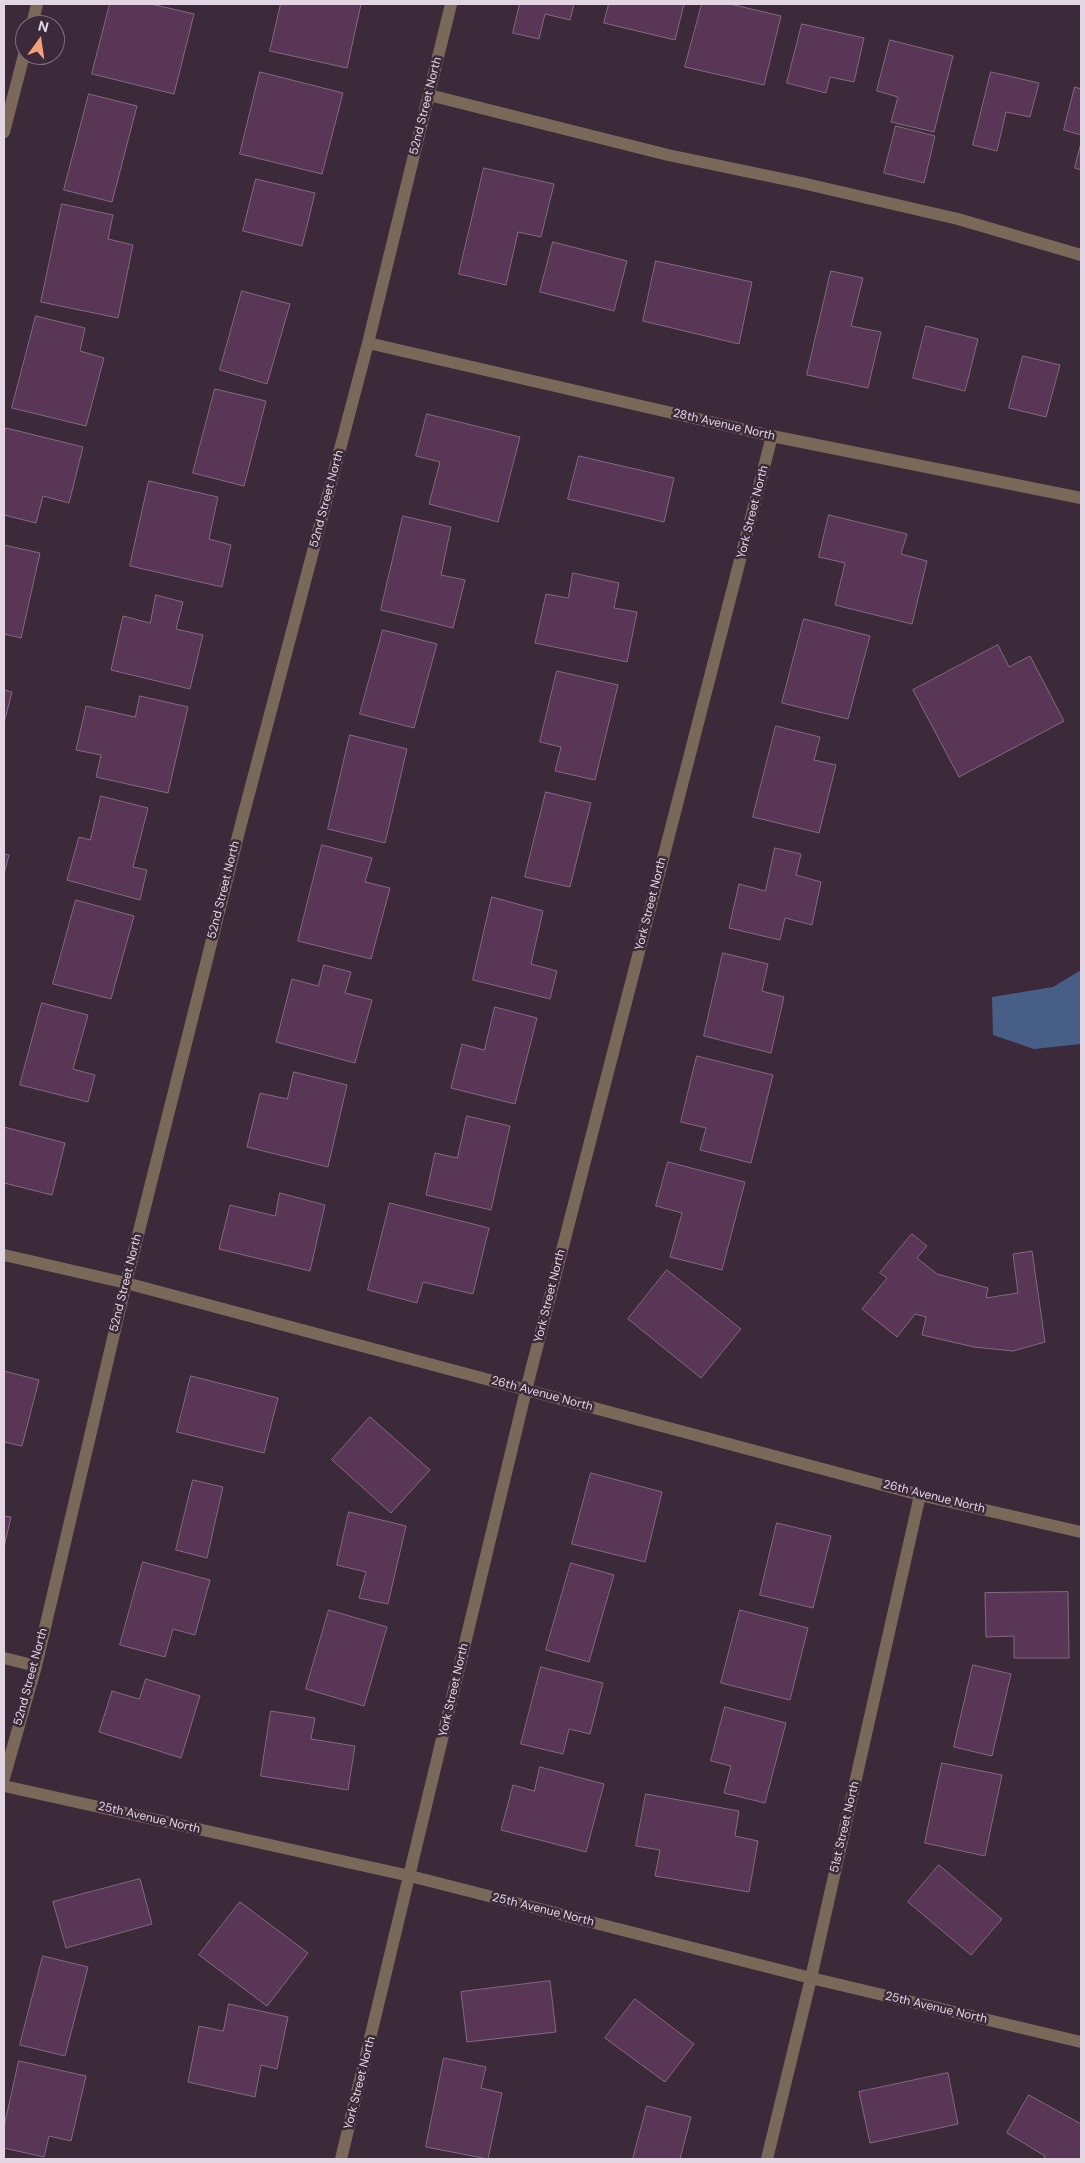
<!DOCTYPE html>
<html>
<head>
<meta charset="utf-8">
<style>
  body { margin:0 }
  #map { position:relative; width:1085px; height:2163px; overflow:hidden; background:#3c293a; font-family:"DM Sans",sans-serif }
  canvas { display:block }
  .frame { position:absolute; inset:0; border:5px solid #e3d6e2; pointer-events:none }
  .north { position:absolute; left:15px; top:15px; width:50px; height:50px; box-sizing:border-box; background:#3c293a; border:1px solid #7f6e7d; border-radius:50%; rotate:14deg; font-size:14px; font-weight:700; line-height:20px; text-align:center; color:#e3d6e2 }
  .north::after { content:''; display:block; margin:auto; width:18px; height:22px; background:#f1a17d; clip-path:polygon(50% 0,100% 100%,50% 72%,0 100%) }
</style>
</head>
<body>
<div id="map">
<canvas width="1085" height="2163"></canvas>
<div class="frame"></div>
<div class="north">N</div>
</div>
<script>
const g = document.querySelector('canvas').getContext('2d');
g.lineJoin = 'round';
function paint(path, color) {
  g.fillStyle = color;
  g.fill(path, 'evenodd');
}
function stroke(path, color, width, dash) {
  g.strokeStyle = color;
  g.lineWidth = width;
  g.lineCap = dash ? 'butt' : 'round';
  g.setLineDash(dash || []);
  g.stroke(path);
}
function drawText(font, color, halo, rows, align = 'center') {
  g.font = font + ' "DM Sans",sans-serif';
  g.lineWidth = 5;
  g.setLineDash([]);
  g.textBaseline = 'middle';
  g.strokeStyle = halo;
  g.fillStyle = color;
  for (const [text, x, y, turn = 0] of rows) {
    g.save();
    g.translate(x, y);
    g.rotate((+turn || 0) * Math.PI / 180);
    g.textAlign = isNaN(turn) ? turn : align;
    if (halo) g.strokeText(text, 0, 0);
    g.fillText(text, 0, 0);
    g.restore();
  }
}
paint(new Path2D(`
  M1081,970V1044L1034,1049L993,1035L992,997L1053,987Z`), '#475e87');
const building = new Path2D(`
  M110,4H151L194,14L174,94L92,74Z
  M281,4H361L347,68L270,51Z
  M520,4H574L570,20L545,14L539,39L513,33Z
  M609,4H684L675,40L604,23Z
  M702,4H730L781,16L764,85L685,67Z
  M802,24L864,38L854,82L830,77L826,93L787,83Z
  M890,40L953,56L934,132L891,122L898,97L877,91Z
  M260,72L343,93L322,174L240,154Z
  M991,72L1039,83L1030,117L1006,112L997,151L973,145Z
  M1075,87L1081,89V135L1064,130Z
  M89,94L137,106L112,202L64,190Z
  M896,126L935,136L924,183L884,173Z
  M1081,143V170L1075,168Z
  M484,168L554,184L541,237L518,232L506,285L459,274Z
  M256,179L315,193L302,246L243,231Z
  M62,204L113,215L108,239L133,245L118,318L41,302Z
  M553,242L627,261L614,311L540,292Z
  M656,261L752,282L739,344L643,321Z
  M831,271L863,278L851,326L881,332L868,388L807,375Z
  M242,291L290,304L267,384L220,370Z
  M36,316L85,328L80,351L104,358L86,426L12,408Z
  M926,326L978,339L965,391L913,378Z
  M1023,356L1060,365L1046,417L1009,408Z
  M215,389L266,401L244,486L193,473Z
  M427,414L520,437L498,522L429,504L440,462L416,456Z
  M6,428L83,447L69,503L43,496L36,523L4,515V435Z
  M579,456L674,478L664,522L568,499Z
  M149,481L218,497L209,539L231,545L222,587L130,566Z
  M829,515L907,534L901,554L927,561L912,624L835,605L845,563L819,557Z
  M403,516L451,527L441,575L465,580L453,628L381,610Z
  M4,545L40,553L21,638L4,634Z
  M573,573L619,583L614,608L637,612L627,662L535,643L546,594L568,598Z
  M156,595L183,602L176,629L203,635L190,689L111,670L123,616L150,623Z
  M804,619L870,636L848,719L782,703Z
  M383,630L437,644L414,728L360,714Z
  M998,645L1009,667L1030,656L1064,721L959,777L913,690Z
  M557,671L618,685L595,780L555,771L561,747L540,742Z
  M4,690L12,692L4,723Z
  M140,696L188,707L168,793L96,777L101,755L76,750L86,706L135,717Z
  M776,726L820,737L814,760L836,765L819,833L753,817Z
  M350,735L407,749L385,843L328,829Z
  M546,792L591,803L570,887L525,877Z
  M101,796L148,808L133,867L147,870L140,900L67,880L79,837L90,840Z
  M322,845L372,858L365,882L390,888L371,959L298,941Z
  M775,848L801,854L796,875L821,882L812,925L785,918L780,940L729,928L739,884L765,891Z
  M4,854L9,855L4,874Z
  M492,897L543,911L531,964L557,971L550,999L473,980Z
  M76,900L134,916L111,999L53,984Z
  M723,953L768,964L762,991L784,997L771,1053L704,1036Z
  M324,965L351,972L345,993L372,1000L355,1063L276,1042L292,979L318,986Z
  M42,1003L88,1015L73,1069L95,1075L88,1102L20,1085Z
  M495,1007L537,1018L515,1104L451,1088L462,1044L484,1050Z
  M697,1056L773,1075L751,1163L700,1150L706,1128L681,1122Z
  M294,1072L347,1085L328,1167L247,1147L260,1093L287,1099Z
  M467,1116L510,1126L491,1210L426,1195L435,1153L457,1158Z
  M4,1127L65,1143L52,1195L4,1183Z
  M668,1162L745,1182L722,1270L670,1257L682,1213L656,1206Z
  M280,1193L325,1205L310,1271L219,1249L230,1205L275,1216Z
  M390,1203L489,1228L473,1294L423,1282L417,1303L368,1290Z
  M912,1234L927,1246L917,1258L937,1274L988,1288L986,1298L1018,1293L1013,1254L1032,1251L1045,1342L1013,1351L974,1347L922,1335L926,1317L915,1314L897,1337L862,1309L887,1278L880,1273Z
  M667,1270L741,1329L701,1378L628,1319Z
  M4,1371L39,1380L22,1446L4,1442Z
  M191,1376L278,1398L264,1453L177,1432Z
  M370,1417L430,1470L391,1513L332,1460Z
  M591,1473L662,1492L645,1562L572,1544Z
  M193,1480L223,1487L207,1558L176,1550Z
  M349,1512L406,1526L388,1604L359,1598L366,1572L337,1565Z
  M4,1516L11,1517L4,1547Z
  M777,1523L831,1536L813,1608L760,1595Z
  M143,1562L210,1580L195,1635L173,1629L165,1657L120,1645Z
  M571,1563L614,1575L589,1662L546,1650Z
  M1068,1592L1069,1658H1014V1636L986,1637L985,1593Z
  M329,1610L387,1627L364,1706L306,1689Z
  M740,1610L808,1628L790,1700L721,1683Z
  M973,1665L1011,1674L992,1756L954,1747Z
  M541,1667L603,1683L590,1734L569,1729L563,1754L521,1744Z
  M146,1679L200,1696L181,1758L99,1732L112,1691L139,1699Z
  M725,1707L786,1723L765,1803L724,1793L731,1766L711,1761Z
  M271,1711L315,1718L311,1739L355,1746L348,1790L261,1776Z
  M942,1763L1002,1775L985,1856L925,1843Z
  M540,1767L604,1784L586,1852L501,1830L513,1785L534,1791Z
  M646,1794L739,1811L735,1836L758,1841L749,1892L655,1876L660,1850L636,1846Z
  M939,1865L1002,1919L971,1955L908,1902Z
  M140,1879L152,1924L66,1948L53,1902Z
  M240,1902L308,1953L267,2006L199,1955Z
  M43,1956L88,1967L65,2056L20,2045Z
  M550,1981L556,2032L467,2042L461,1992Z
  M635,1999L694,2044L665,2082L605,2038Z
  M229,2004L288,2017L277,2069L261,2065L255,2097L188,2082L199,2026L223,2031Z
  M444,2058L486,2067L481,2088L502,2093L488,2159L426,2147Z
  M19,2061L86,2076L71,2141L49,2136L44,2157L4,2148V2127Z
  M948,2073L958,2124L870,2143L859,2092Z
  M1029,2095L1081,2124V2159H1044L1045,2156L1007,2133Z
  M647,2106L691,2117L680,2159H633Z`);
paint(building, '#593556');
stroke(building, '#826b7f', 1);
stroke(new Path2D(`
  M32,25L37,4
  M429,95L668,155L802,183L958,219L1081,255
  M4,132L25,51
  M368,343L772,436L1081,498
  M4,1255L126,1283L920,1495L1081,1532
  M4,1658L36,1666
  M4,1778L36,1666L126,1283L241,824L368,343L451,4
  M4,1786L410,1876L811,1978L1081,2042
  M341,2159L526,1390L772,436
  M767,2159L811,1978L920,1495`), '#7a6859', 12);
drawText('12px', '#e3d6e2', '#3c293a', [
  ["52nd Street North",426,106,-76],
  ["28th Avenue North",724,425,13],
  ["52nd Street North",327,499,-75],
  ["York Street North",753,512,-76],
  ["52nd Street North",224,890,-76],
  ["York Street North",651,904,-76],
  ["52nd Street North",126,1283,-76],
  ["York Street North",550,1296,-76],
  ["26th Avenue North",542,1394,15],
  ["26th Avenue North",934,1497,14],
  ["52nd Street North",31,1677,-75],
  ["York Street North",454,1690,-77],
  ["25th Avenue North",149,1818,13],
  ["51st Street North",845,1827,-77],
  ["25th Avenue North",543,1910,14],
  ["25th Avenue North",936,2008,13],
  ["York Street North",360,2083,-76]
]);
</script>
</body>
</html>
